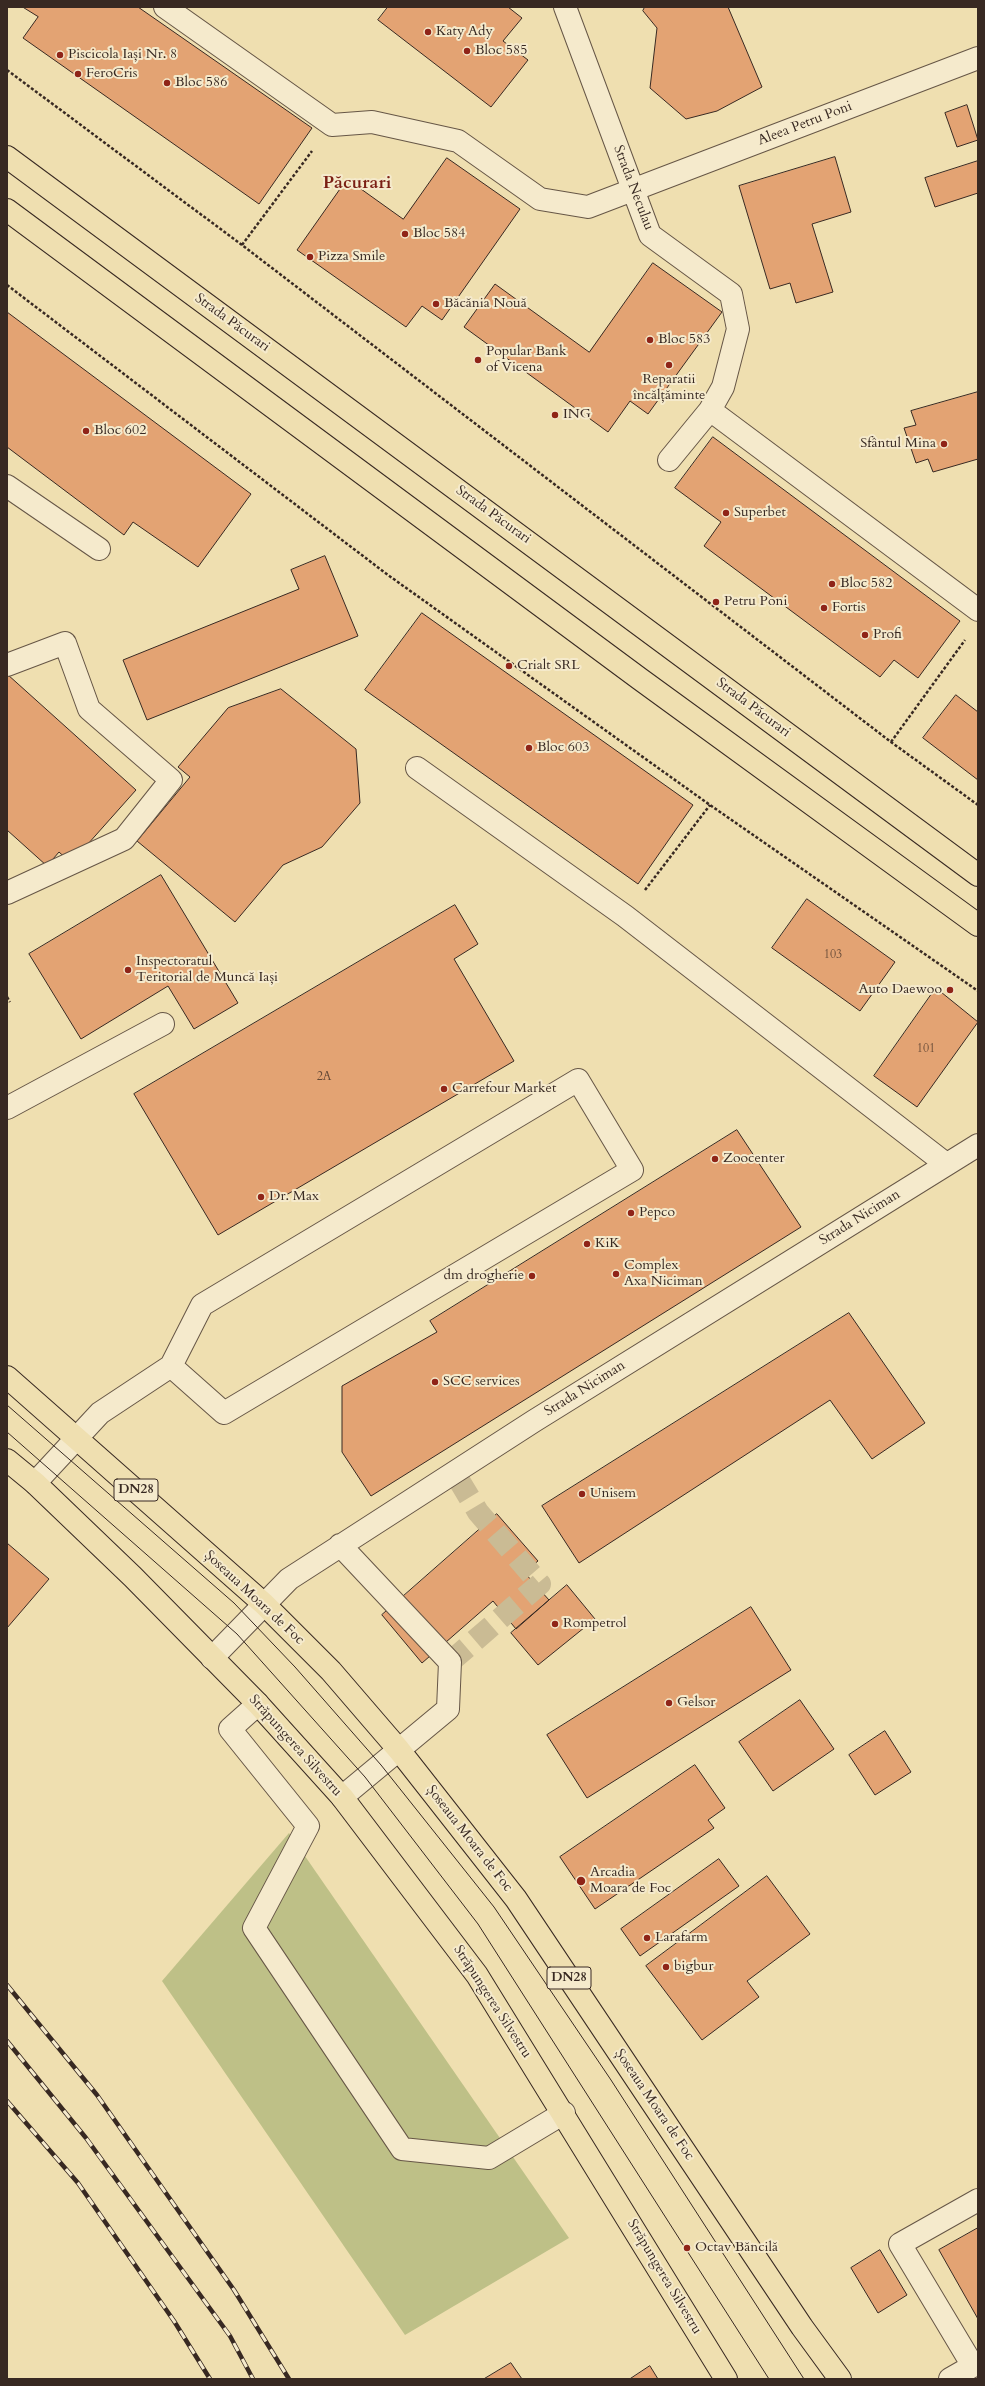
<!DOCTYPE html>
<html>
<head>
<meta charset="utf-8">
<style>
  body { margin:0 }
  #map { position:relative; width:985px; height:2386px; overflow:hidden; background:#efdfb0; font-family:Cardo,serif }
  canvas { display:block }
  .frame { position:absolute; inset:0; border:8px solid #382922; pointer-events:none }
</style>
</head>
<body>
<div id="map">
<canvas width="985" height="2386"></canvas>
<div class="frame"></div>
</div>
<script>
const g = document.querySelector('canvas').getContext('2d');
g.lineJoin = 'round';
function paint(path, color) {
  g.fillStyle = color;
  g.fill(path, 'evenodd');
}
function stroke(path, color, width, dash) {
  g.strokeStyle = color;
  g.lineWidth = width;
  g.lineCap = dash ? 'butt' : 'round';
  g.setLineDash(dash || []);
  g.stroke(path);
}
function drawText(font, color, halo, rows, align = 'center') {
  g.font = font + ' Cardo,serif';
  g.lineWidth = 4;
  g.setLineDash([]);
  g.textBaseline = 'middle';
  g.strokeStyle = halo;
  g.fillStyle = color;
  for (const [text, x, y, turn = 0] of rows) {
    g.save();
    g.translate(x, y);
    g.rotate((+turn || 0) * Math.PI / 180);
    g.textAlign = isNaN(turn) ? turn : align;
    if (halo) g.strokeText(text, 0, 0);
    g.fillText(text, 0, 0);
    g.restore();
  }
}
paint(new Path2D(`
  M289,1833L569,2238L405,2335L162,1981Z`), '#bec087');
const building = new Path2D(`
  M23,7H138L312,128L259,204L23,38L38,17Z
  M388,7H508L522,18L503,41L528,60L491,107L378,20Z
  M645,7H728L762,87L717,111L686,119L650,88L657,28L643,11Z
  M967,105L978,140L957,147L945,113Z
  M835,157L851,212L812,224L833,292L796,303L790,283L770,289L739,186Z
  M447,158L520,209L442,320L422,306L406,327L297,250L347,179L403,219Z
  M978,161V193L935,207L925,178Z
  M653,263L722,312L648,414L630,401L608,432L464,327L495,284L589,352Z
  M7,312L251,494L198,567L133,522L124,535L7,447Z
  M978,392V459L933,472L928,459L916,463L904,428L916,425L911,411Z
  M713,437L960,621L918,678L894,660L880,677L704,546L721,522L675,488Z
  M325,556L358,636L147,720L123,660L299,589L291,570Z
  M422,613L693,805L638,884L365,690Z
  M7,674L136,790L71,863L59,852L47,866L7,830Z
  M281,689L356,749L360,803L322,847L283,865L235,922L137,841L190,777L178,767L228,708Z
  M956,695L978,712V780L923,738Z
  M161,875L238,1003L194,1029L168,986L81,1039L29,954Z
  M807,899L895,962L860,1011L772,948Z
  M455,905L478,944L454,959L514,1061L218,1235L134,1094Z
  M936,988L978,1022L917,1107L874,1076Z
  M737,1130L801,1227L371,1496L342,1452V1386L437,1332L430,1321Z
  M849,1313L925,1423L872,1459L830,1400L579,1563L542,1506Z
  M497,1514L538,1561L524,1572L549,1600L516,1629L493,1601L422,1663L382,1615Z
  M7,1543L49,1579L7,1628Z
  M567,1585L595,1619L538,1665L511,1633Z
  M751,1607L791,1670L587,1798L547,1735Z
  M800,1700L834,1749L773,1791L739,1742Z
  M885,1731L911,1772L875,1795L849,1755Z
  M695,1765L725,1808L708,1820L714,1828L595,1909L560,1857Z
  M719,1859L739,1886L640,1956L621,1929Z
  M767,1876L810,1934L747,1981L759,1997L702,2040L646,1966Z
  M978,2228V2319L939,2250Z
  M880,2250L907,2295L878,2313L851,2268Z
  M511,2363L522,2379H484Z
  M650,2366L658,2379H630Z`);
paint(building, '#e3a373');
stroke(building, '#382922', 1);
stroke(new Path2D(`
  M450,1662L540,1584L478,1512L454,1472`), '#cabb94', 22, [22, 11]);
const minor = new Path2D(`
  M165,7L332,125L372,122L458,141L540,199L588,207L978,58
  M565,7L650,235L731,294L738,329L723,387L710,410L669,460
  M710,410L978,610
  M7,486L99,549
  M7,665L65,643L89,709L171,780L124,839L7,893
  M417,768L625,916L946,1164
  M7,1108L163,1024
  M35,1483L100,1413L171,1366L202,1305L578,1080L632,1170L224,1413L171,1366
  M340,1545L450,1662L448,1709L342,1797
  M212,1658L289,1579L534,1421L978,1145
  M258,1704L230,1729L308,1826L254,1928L402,2149L489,2158L564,2113
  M973,2366L900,2244L978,2200
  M950,2379L978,2363`);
const major = new Path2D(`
  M7,157L978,875
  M7,210L640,679L978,925
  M7,1377L264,1604L331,1671L399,1750L516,1899L802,2327L840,2379
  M7,1460L35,1483L133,1577L258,1704L342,1797L477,1975L726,2379`);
stroke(minor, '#665646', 24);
stroke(major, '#382922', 24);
stroke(new Path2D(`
  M7,70L242,245L891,742L978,805
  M242,245L312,151
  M7,285L388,575L710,805L978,991
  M891,742L965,640
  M645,890L710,805
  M7,997L10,1002`), '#382922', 2.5, [3, 2]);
stroke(minor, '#f5eacc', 22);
stroke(major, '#efdfb0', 22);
stroke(new Path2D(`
  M7,1405L234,1603L295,1667L381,1765L494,1907L611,2080L804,2379
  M7,1432L237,1634L365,1777L478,1924L769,2379`), '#382922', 1);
const rail = new Path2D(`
  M7,1985L97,2095L234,2290L289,2379
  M7,2041L86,2138L230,2336L253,2379
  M7,2101L78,2183L174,2321L210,2379`);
stroke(rail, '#382922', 4.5);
stroke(rail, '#f5eacc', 3, [9]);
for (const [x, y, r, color] of [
  [428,32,4,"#8f2418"],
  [467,51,4,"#8f2418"],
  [60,55,4,"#8f2418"],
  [78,74,4,"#8f2418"],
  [167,83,4,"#8f2418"],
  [405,234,4,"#8f2418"],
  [310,257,4,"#8f2418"],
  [436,304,4,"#8f2418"],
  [650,340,4,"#8f2418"],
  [478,360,4,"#8f2418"],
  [669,365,4,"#8f2418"],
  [555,415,4,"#8f2418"],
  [86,431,4,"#8f2418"],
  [944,444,4,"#8f2418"],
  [726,513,4,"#8f2418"],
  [832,584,4,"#8f2418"],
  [716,602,4,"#8f2418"],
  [824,608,4,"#8f2418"],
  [865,635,4,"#8f2418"],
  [509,666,4,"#8f2418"],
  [529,748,4,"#8f2418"],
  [128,970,4,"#8f2418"],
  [950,990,4,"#8f2418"],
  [444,1089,4,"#8f2418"],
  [715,1159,4,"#8f2418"],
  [261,1197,4,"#8f2418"],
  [631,1213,4,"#8f2418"],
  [587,1244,4,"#8f2418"],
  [616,1274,4,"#8f2418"],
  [532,1276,4,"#8f2418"],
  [435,1382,4,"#8f2418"],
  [582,1494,4,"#8f2418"],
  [555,1624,4,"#8f2418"],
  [669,1703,4,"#8f2418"],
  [581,1881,5,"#8f2418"],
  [647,1938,4,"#8f2418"],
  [666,1967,4,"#8f2418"],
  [687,2248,4,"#8f2418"]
]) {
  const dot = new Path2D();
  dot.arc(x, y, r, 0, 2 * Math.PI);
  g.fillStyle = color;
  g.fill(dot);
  stroke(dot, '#f5eacc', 1.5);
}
drawText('12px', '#634836', null, [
  ["103",833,955],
  ["101",926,1049],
  ["2A",324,1077]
]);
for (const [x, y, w] of [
  [136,1490,44],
  [569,1978,44]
]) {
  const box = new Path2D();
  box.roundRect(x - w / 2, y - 11, w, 22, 3);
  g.fillStyle = '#f5eacc';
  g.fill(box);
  stroke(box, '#382922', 1);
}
drawText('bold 13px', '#382922', null, [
  ["DN28",136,1490],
  ["DN28",569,1978]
]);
drawText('14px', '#382922', '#f5eacc', [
  ["Katy Ady",436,32],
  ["Bloc 585",475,51],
  ["Piscicola Iași Nr. 8",68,55],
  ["FeroCris",86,74],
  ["Bloc 586",175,83],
  ["Bloc 584",413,234],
  ["Pizza Smile",318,257],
  ["Băcănia Nouă",444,304],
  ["Bloc 583",658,340],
  ["Popular Bank",486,352],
  ["of Vicena",486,368],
  ["Reparatii",669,380,"center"],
  ["încălțăminte",669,396,"center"],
  ["ING",563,415],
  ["Bloc 602",94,431],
  ["Sfântul Mina",936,444,"right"],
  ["Superbet",734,513],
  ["Bloc 582",840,584],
  ["Petru Poni",724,602],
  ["Fortis",832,608],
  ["Profi",873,635],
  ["Crialt SRL",517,666],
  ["Bloc 603",537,748],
  ["Inspectoratul",136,962],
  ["Teritorial de Muncă Iași",136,978],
  ["Auto Daewoo",942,990,"right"],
  ["Carrefour Market",452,1089],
  ["Zoocenter",723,1159],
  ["Dr. Max",269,1197],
  ["Pepco",639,1213],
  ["KiK",595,1244],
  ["Complex",624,1266],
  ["Axa Niciman",624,1282],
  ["dm drogherie",524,1276,"right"],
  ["SCC services",443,1382],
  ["Unisem",590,1494],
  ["Rompetrol",563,1624],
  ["Gelsor",677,1703],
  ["Arcadia",590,1873],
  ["Moara de Foc",590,1889],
  ["Larafarm",655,1938],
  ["bigbur",674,1967],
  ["Octav Băncilă",695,2248]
], 'left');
drawText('14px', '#382922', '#f5eacc', [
  ["Aleea Petru Poni",805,124,-21],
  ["Strada Neculau",633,188,69],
  ["Strada Păcurari",232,323,36],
  ["Strada Păcurari",493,515,36],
  ["Strada Păcurari",753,708,37],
  ["Strada Niciman",860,1218,-32],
  ["Strada Niciman",585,1389,-32],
  ["Șoseaua Moara de Foc",254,1598,43],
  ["Străpungerea Silvestru",295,1746,48],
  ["Șoseaua Moara de Foc",469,1839,52],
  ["Străpungerea Silvestru",492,2002,57],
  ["Șoseaua Moara de Foc",654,2105,56],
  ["Străpungerea Silvestru",664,2277,59]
]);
drawText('bold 18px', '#7a1f14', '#f5eacc', [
  ["Păcurari",357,184]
]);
</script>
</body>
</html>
